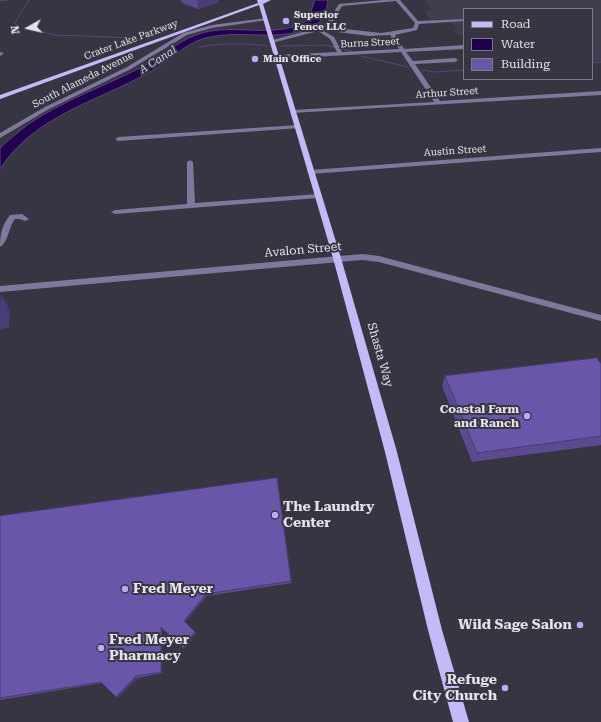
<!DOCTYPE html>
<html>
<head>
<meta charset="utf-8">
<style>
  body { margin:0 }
  #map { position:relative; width:601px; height:722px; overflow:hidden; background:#373541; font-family:"Roboto Serif",serif }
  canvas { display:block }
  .legend { position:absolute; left:463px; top:8px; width:130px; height:72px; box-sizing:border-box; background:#373541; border:1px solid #7c7a85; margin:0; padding:5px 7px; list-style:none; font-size:12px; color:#e3e2ea }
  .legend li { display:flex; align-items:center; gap:8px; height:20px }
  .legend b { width:20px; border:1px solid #7c7a85 }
  .north { position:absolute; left:8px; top:8px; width:40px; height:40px; -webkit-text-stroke:3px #373541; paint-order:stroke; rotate:262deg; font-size:11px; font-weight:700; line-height:16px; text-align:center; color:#e3e2ea }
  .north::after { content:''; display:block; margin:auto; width:14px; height:18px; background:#e3e2ea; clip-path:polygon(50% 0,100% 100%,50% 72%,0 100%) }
</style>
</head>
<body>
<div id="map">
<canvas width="601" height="722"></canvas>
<ul class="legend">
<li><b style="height:5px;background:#c5baf7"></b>Road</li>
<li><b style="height:11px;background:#220050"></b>Water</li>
<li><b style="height:11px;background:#6a56a8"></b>Building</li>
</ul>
<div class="north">N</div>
</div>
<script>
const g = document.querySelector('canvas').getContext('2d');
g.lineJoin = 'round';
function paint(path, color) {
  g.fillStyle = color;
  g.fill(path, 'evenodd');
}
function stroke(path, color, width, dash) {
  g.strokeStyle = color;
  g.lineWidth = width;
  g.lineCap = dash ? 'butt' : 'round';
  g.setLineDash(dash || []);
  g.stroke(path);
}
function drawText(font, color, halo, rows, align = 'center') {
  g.font = font + ' "Roboto Serif",serif';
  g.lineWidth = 4;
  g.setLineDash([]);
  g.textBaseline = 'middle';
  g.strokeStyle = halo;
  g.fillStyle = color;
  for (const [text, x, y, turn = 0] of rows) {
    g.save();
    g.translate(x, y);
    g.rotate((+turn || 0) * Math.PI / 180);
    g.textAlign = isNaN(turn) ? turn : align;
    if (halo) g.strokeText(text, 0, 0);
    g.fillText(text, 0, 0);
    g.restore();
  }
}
paint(new Path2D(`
  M428,0H601V61H592V9H464V35H458L455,31H459L449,19L431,20L424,11L432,10L425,2Z`), '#403d4f');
const water = new Path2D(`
  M315,0H328C326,12 324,21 312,27C280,42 243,30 210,37C187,41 168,62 148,73C96,102 34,116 0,169V148C13,136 27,124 43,115C75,96 111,83 144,66C164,55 180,39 202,33C236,23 278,40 308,20Z`);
paint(water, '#220050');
stroke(water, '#5c447e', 1);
stroke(new Path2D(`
  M0,1L7,0
  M17,25L15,23L29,0
  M26,28L54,35L135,38
  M280,46L325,45L351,51
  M199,47C222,43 245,43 268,46
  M361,56L407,67
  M592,63L601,62
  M422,70L435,72L464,70`), '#5c447e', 1);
paint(new Path2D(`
  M383,0H400L418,21L464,19V21L419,24L417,30L395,35L404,49L464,45V49L406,52L413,61L455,58L458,60L455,62L415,64L440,101L601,91V95L291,113L290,112L293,110L434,102L401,52L277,59L274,57L277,55L337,52L330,39L318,31L272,43L269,41L321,27L328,21L339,4ZM396,1L415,23L413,28L381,33L327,27L332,23L342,6ZM322,30L369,36L390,35L399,49L342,52L334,37Z
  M266,18L268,20L212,28L187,35L131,69L49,109L0,138V133L45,107L127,67L183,33L212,25Z
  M0,52L4,53L0,56Z
  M298,125L301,127L300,128L118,141L115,139L118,137Z
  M601,148V152L311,174L307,172L311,170Z
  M190,160L193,162L195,203L318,194L322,196L318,198L115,214L111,212L115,210L187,204V162Z
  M22,214L29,219L25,221L20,219H15C9,226 8,243 0,247C0,234 2,225 10,215Z
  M362,254L379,256L601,315V321L379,262L362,260L0,292V286Z`), '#7e789d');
paint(new Path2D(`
  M257,0H271L263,4L341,258L397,452L442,630L469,722H453L428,630L385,452L333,258L259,5L0,99V95L258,3Z`), '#c5baf7');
paint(new Path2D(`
  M181,0H219V2L198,9L182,3Z
  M601,364V445L472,462L442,386L445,376Z
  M277,478L292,583L207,596L185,622L196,633L184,649L162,629V673L138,678L117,698L102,683L0,700V516Z`), '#5b4a90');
paint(new Path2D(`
  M197,0H219V2L198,9Z
  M1,294L10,310L9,328L0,330V303Z
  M206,594L207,596L185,622L184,621Z
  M161,627L162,629V673L161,672Z
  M195,632L196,633L184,649L183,648Z
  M136,676L138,678L117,698L116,697Z`), '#4a3c76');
const building = new Path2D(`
  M597,358L601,364V436L477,453L445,376Z
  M277,478L291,581L206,594L184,621L195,632L183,648L161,627V672L136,676L116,697L101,682L0,698V516Z`);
paint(building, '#6a56a8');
stroke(building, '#4a3c76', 1);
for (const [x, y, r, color] of [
  [286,21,4,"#b9abf7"],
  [255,59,4,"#b9abf7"],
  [527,416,4,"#b9abf7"],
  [275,515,4,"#b9abf7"],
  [125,589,4,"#b9abf7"],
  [580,625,4,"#b9abf7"],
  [101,648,4,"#b9abf7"],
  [505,688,4,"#b9abf7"]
]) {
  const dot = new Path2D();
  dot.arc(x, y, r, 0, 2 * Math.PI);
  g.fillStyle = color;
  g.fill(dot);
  stroke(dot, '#373541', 1.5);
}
drawText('bold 10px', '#e3e2ea', '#373541', [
  ["Superior",294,15],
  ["Fence LLC",294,27],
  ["Main Office",263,59]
], 'left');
drawText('10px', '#e3e2ea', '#373541', [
  ["Crater Lake Parkway",131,40,-20],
  ["Burns Street",370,43,-3],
  ["South Alameda Avenue",83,80,-27],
  ["Arthur Street",447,93,-4],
  ["Austin Street",455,151,-4]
]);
drawText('italic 11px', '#d2cbf8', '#373541', [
  ["A Canal",158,60,-32]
]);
drawText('12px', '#e3e2ea', '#373541', [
  ["Avalon Street",303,250,-5],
  ["Shasta Way",380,355,74]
]);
drawText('bold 12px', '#e3e2ea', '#373541', [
  ["Coastal Farm",519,409],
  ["and Ranch",519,423]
], 'right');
drawText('bold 14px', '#e3e2ea', '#373541', [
  ["The Laundry",283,507],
  ["Center",283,523],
  ["Fred Meyer",133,589],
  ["Wild Sage Salon",572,625,"right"],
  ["Fred Meyer",109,640],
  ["Pharmacy",109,656],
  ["Refuge",497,680,"right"],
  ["City Church",497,696,"right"]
], 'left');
</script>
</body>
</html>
